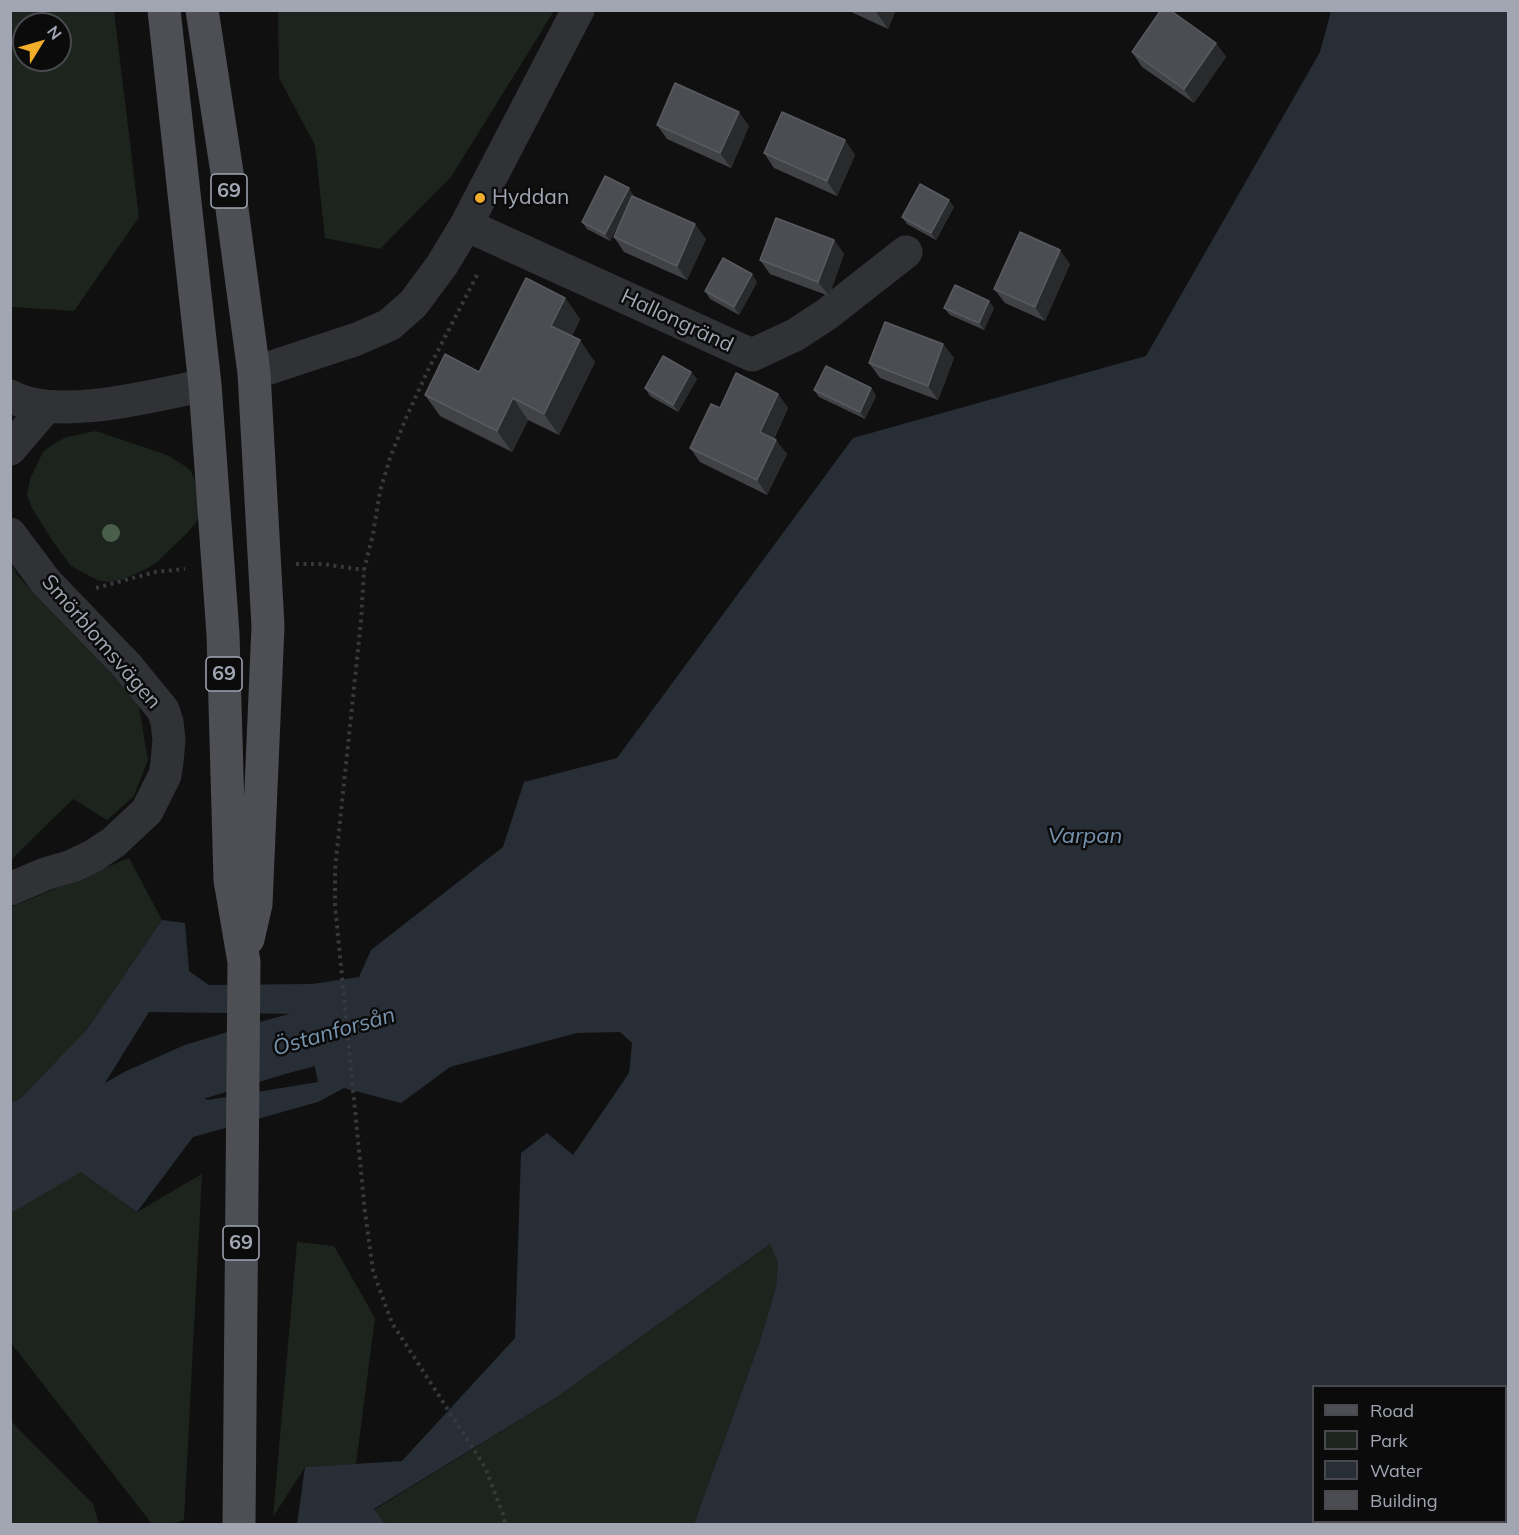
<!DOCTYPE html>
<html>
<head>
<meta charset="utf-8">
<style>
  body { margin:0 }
  #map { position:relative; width:1519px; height:1535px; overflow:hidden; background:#101011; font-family:Mulish,sans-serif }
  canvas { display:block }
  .frame { position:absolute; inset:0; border:12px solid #a1a6b2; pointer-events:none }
  .legend { position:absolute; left:1312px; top:1385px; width:195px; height:138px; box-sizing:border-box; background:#0b0b0c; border:2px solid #47494e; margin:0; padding:8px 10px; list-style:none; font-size:18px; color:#a1a6b2 }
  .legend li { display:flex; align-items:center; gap:12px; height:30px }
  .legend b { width:30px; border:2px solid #47494e }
  .north { position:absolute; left:12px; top:12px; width:60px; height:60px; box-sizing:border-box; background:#0b0b0c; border:2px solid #47494e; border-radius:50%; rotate:53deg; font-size:16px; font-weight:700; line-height:24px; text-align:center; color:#a1a6b2 }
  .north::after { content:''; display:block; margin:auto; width:21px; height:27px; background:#f2ae28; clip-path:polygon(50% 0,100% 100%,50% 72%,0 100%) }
</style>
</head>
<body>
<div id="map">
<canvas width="1519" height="1535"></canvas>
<div class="frame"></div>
<ul class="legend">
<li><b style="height:8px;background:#4d4f55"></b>Road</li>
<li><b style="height:16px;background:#1c241d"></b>Park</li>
<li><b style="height:16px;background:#272e35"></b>Water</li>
<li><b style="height:16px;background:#4c4d52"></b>Building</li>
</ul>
<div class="north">N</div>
</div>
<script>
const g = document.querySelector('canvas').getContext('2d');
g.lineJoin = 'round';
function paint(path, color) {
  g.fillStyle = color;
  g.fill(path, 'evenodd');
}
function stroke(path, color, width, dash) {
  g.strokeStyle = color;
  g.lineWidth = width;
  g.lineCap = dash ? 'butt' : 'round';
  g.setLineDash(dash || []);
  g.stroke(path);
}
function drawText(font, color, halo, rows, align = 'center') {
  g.font = font + ' Mulish,sans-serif';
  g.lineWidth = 5;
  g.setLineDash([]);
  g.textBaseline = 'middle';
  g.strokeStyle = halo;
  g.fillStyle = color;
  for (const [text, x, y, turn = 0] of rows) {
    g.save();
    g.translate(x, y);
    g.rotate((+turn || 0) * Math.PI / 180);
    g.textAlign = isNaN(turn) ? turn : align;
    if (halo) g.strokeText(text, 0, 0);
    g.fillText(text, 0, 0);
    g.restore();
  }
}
paint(new Path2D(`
  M10,11H114L139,217L74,311L11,307ZM24,24H60V60H24Z
  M278,11V10L554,11L451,177L380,249L325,238L315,145L279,78Z
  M96,431L167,455L182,464L190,470L195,480L200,507L197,521L187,533L157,562L146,569L122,580L109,582L97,580L71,566L52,540L32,508L27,495L30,479L43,452L55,443L67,437Z
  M10,562L18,576L138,702L148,760L134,796L107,820L73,799L11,860Z
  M129,858L162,920L88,1028L21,1098L11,1103V907Z
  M81,1171L137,1212L202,1174L184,1520L173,1524H152L11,1343L10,1213Z
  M297,1242L334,1246L375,1318L356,1464L305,1467L273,1517Z
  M770,1244L778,1263L776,1287L761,1338L694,1524H385L374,1510L557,1397Z
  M10,1420L93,1504L99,1524H11Z`), '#1c241d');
paint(new Path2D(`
  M1331,11H1508V1524H694L761,1338L776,1287L778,1263L770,1244L557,1397L374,1509L385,1524H297L305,1467L402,1461L515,1338L521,1153L547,1133L573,1155L629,1073L632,1043L620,1032L577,1033L450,1067L401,1103L344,1088L318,1102L193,1137L137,1212L81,1172L11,1213V1103L21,1098L88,1028L162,920L185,923L189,971L209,985L312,984L359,977L371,950L503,847L524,782L617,758L853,438L1146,356L1320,52ZM149,1012L304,1014L318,1082L208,1100L176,1087L95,1099ZM1314,1386H1506V1522H1314Z`), '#272e35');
stroke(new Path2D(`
  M10,1173L66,1138L138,1097L194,1072L276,1047L385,1018`), '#272e35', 57);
stroke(new Path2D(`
  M477,275L428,370L406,418L390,458L380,491L373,534L364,570L361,621L335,869V905L365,1212L373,1271L392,1323L485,1467L504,1517L505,1524
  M296,564H322L364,570
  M96,588L155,572L185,569`), '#37393d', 4, [3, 4.5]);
stroke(new Path2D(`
  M466,225L752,355L795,335L827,314L906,252
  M254,373L357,339L389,325L413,304L442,265L466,225L578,10
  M10,396C57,422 155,395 205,385
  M10,449L46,407
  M10,534L46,582L127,666L163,710L167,722L169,740L167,762L165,775L147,811L114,842L93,856L72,866L45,874L10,889`), '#313236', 33);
stroke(new Path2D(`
  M164,10L205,385L223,634L230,880L244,962L239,1524
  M202,10L228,179L254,373L268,626L256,904L248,939`), '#4d4f55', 33);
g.fillStyle = '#495e4b';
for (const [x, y] of [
  [111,533]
]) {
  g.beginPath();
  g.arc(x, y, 9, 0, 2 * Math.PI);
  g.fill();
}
paint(new Path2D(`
  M847,10H896L888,29Z
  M1216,43L1226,57L1194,103L1142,67L1132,52Z
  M657,125L749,126L731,168L667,139Z
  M845,140L855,155L837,196L774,168L764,153Z
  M634,196L633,197L706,239L687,280L624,252L614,237L621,219L610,241L587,229L582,222Z
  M954,207L936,240L907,224L902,217Z
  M834,240L844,254L829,296L770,274L760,260Z
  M1070,264L1045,321L1005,303L994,289Z
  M757,282L739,315L710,299L705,291Z
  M565,298L580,319L572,336L595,362L559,435L528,420L512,452L440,416L425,395L479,372Z
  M944,308H994L984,330L950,315Z
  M943,344L954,358L938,400L880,378L869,363Z
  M691,372L697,379L678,412L650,396L645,388Z
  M871,388L876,396L865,419L819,397L814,390Z
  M778,394L788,408L774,439L787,454L767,495L700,462L690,448L720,408Z`), '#414246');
paint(new Path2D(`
  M875,10H896L888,29Z
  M1216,43L1226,57L1194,103L1184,89Z
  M739,112L749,126L731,168L720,153Z
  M845,140L855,155L837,196L827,181Z
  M629,188L634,196L610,241L605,234Z
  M949,200L954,207L936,240L931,233Z
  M695,224L706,239L687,280L677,266Z
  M834,240L844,254L829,296L818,282Z
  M1060,250L1070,264L1045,321L1035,307Z
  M752,274L757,282L739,315L734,307Z
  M565,298L580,319L566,347L551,326Z
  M989,301L994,308L984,330L979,323Z
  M580,340L595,362L559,435L544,414Z
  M943,344L954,358L938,400L928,386Z
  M691,372L697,379L678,412L673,405Z
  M871,388L876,396L865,419L860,412Z
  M778,394L788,408L770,446L760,432Z
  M513,398L528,420L512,452L497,431Z
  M776,440L787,454L767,495L757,480Z`), '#292a2c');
const building = new Path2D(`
  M1161,10H1170L1216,43L1184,89L1132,52Z
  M675,83L739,112L720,153L657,125Z
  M782,112L845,140L827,181L764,153Z
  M605,176L629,188L605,234L582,222Z
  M920,184L949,200L931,233L902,217Z
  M632,196L695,224L677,266L614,237Z
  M776,218L834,240L818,282L760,260Z
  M1020,232L1060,250L1035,307L994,289Z
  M723,258L752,274L734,307L705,291Z
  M526,278L565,298L551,326L580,340L544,414L513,398L497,431L425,395L445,354L479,372Z
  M955,285L989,301L979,323L944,308Z
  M885,322L943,344L928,386L869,363Z
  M663,356L691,372L673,405L645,388Z
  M826,366L871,388L860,412L814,390Z
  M736,373L778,394L760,432L776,440L757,480L690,448L711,404L720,408Z`);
paint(building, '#4c4d52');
stroke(building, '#595b61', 1.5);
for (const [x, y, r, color] of [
  [480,198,6,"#f2ae28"]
]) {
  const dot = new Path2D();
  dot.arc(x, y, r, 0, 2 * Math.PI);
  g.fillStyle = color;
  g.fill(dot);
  stroke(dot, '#0b0b0c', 2);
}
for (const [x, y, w] of [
  [229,191,36],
  [224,674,36],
  [241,1243,36]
]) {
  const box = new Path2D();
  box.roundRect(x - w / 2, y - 17, w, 34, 4.5);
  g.fillStyle = '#0b0b0c';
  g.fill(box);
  stroke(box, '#a1a6b2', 1.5);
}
drawText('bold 20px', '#a1a6b2', null, [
  ["69",229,191],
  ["69",224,674],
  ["69",241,1243]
]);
drawText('21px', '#a1a6b2', '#0b0b0c', [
  ["Hyddan",492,198]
], 'left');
drawText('21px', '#a1a6b2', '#0b0b0c', [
  ["Hallongränd",677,321,25],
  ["Smörblomsvägen",101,642,49]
]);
drawText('italic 22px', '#7794ae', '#0b0b0c', [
  ["Varpan",1085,836],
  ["Östanforsån",334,1032,-16]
]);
</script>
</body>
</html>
